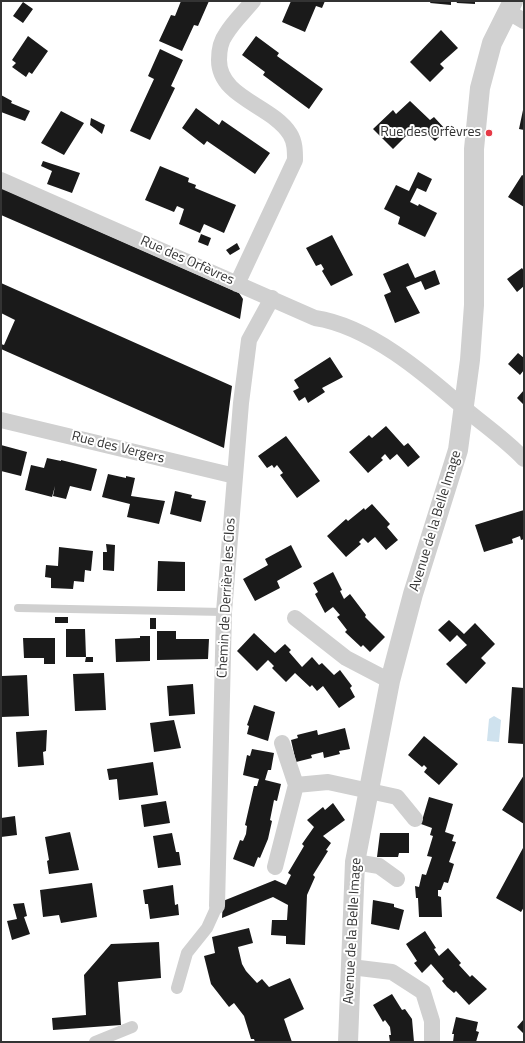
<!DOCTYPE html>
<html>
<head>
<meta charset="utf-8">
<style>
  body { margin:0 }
  #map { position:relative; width:525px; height:1043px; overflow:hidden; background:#fff; font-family:"Titillium Web",sans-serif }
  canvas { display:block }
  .frame { position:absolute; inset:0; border:2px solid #333; pointer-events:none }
</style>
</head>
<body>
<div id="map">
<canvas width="525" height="1043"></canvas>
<div class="frame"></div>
</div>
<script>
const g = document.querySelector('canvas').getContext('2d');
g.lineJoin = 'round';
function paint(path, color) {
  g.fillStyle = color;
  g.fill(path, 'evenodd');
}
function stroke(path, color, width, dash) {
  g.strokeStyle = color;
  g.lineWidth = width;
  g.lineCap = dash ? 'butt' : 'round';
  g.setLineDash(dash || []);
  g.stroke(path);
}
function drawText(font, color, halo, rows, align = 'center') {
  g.font = font + ' "Titillium Web",sans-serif';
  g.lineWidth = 4;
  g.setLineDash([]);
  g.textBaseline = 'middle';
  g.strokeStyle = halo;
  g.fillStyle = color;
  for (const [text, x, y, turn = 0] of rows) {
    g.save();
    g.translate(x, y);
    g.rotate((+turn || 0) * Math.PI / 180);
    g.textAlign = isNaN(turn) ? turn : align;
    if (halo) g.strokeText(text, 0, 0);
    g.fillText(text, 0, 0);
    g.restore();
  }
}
paint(new Path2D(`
  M494,716L501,720L499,742L487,741L489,719Z`), '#cfe2ee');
paint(new Path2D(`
  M181,1H209L198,26L194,25L182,51L159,41L171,15L175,16Z
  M291,1H325L322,8L316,6L305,32L282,22Z
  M431,1H451V5L430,3Z
  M456,1H475V4L457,3Z
  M23,2L33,9L23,23L13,16Z
  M441,30L458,48L440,64L444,68L430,82L410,62Z
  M28,36L48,51L32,74L29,72L26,77L12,67L16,63L12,60Z
  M256,36L279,53L277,56L323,89L309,109L263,75L265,72L242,55Z
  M160,49L183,60L171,86L175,88L150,140L130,131L154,79L148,76Z
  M1,95L12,101L11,103L30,111L25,121L1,112Z
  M410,101L430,120L434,117L446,130L435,141L422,128L415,135L410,129L405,134L406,136L393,149L373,129L393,110L396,114Z
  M196,108L219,125L222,120L270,153L255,174L207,141L204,145L182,128Z
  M523,110H524V130L519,129Z
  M61,111L84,123L64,155L41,143Z
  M91,118L105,125L102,134L90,125Z
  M43,161L80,173L72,193L47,184L52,171L41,166Z
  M160,166L189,178L188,182L196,185L195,188L236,205L224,233L204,224L200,233L179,224L184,209L177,206L174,212L145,200Z
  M418,172L432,179L426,192L417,188L410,202L418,206L419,204L437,213L425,237L398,224L400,217L384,209L396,185L409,191Z
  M522,175L524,176V207L508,197Z
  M1,188L239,293L243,299L240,319L1,215Z
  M201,234L211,238L208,246L198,242Z
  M332,235L353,275L331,286L322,271L324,269L321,264L316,266L306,248Z
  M237,243L240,249L230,255L226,250Z
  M408,263L415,278L435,270L440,284L425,290L421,281L406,287L420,313L395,323L384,295L391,292L383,274Z
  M522,268L524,271V286L517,292L507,279Z
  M1,283L232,386L224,448L1,349V344L4,345L15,320L1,313Z
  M518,353L524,358V370L520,375L508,364Z
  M330,357L343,377L322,388L325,392L308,403L305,397L299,401L293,391L299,388L294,380Z
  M524,390V405L517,398Z
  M386,426L404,446L408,443L420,457L408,467L397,454L390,460L385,454L381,458L383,460L368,473L349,452L369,435L372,438Z
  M286,436L320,481L297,498L280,475L283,473L277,465L274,468L272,465L267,468L258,456Z
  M1,445L27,452L21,476L1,471Z
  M47,458L61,461V460L97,469L91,491L70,486L66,499L53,496L55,486L52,497L25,490L31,465L44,468Z
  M108,474L126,478V476L135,478L131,496L165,501L159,524L127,517L130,504L102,497Z
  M175,491L192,495L191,498L206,501L201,522L170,514Z
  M372,504L390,524L387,527L398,540L386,550L375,537L368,543L363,538L359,542L361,544L346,557L327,536L346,519L348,521L364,508L365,510Z
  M524,510V539L521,540L520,536L512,539L513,543L484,552L475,525Z
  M106,544L115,545L114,571L103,570V552H107Z
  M291,545L302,567L277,581L280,588L255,601L243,579L268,565L265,559Z
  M59,547L93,551L91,571L85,570L84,582L74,581L73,589L51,588V578L45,577L46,565L58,566Z
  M158,561L185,562V591H157Z
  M333,572L342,590L340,591L344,599L350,594L366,615L365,617L385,637L370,652L363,645L361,647L345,632L347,630L337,617L340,615L333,607L325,613L315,594L318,592L313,583Z
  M55,617H68V623H55Z
  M150,618H156V629H150Z
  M449,620L464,634L475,623L495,644L481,658L486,663L466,684L446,664L467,645L457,635L450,642L438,630Z
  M66,629H85L86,657H66Z
  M157,631H176V639H209L208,659L157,660Z
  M254,633L275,653L285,644L291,650L289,652L302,667L312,657L319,665L322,663L334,675L340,670L352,686L350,688L355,697L339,708L323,686L317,691L312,685L310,687L295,673L286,682L272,668L274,666L268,660L257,671L237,651Z
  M140,636H150V661L116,662L115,639L140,638Z
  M23,638H55V664H44V658H24Z
  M86,657H93V662H85Z
  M104,673L106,710L75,711L73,674Z
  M27,675L29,716L1,717L2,676Z
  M193,684L195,714L169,716L167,686Z
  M512,687L524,688V744L508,743Z
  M254,705L275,712L268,741L247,734L249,726L247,725Z
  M174,720L181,748L154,752L150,723Z
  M345,728L350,749L339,751L340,754L324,758L323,752L311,755L312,758L296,762L291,740L298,738L297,735L317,730L318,735Z
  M47,730L46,751L43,752L44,765L18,767L16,732Z
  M424,736L458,764L439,785L424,772L427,768L424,765L422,767L408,755Z
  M252,749L274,753L271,770H268L265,780L281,784L277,801L274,800L270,820L272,821L268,839L260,858L258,857L254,867L233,859L240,840L243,841L246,834L247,826L245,825L254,786H257L259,779L243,775L247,755L250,756Z
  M153,762L158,795L119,800L117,779L109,780L107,769Z
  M524,775V824L502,810Z
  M429,797L453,804L445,832L454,835L452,841L456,842L449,862L454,864L448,883L444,882L441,890H438V896L441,897L442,917H419L418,898H416L415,886L419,887L422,874L426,875L432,857L427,856L433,836L430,835L432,828L421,824Z
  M166,801L170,823L144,827L141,805Z
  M333,803L345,820L323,836L331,843L326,850L328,851L313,875L315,877L307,895L305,945L286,944V936L271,935L272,920H287L288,905L273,897L222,918L223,901L275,880L286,885L291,875L288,873L304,846L302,844L314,827L307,820L323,807L325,810Z
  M15,816L17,835L1,837V818Z
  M70,832L79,870L49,874L47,861L49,860L45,837Z
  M172,833L176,852H179L181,865L158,868L153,836Z
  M380,833H409V853H399L398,857H377Z
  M523,848L524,907L521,912L496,898Z
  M92,883L97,917L61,923L59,915L43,917L40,890Z
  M173,885L175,905L178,904L179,915L150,919L148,904H145L143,890Z
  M373,900L394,904V907L404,910L399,930L371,924Z
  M24,903L27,916L24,917L30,934L12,940L7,921L17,919L13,904Z
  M249,928L253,943L238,947L242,964L246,971L257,983L262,979L269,987L290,978L304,1009L284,1019L292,1042H255L254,1039H251L244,1016L234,1003L229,1007L211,984L204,956L215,953L212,937Z
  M425,931L436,948L434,949L439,956L448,948L461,963L459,965L470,977L472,975L487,989L469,1005L456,991L454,993L447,987L442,981L444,979L431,964L422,973L414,963L417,961L406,944Z
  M159,942L161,978L118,982L121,1025L53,1030L52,1018L86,1015L84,975L111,944Z
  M392,994L402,1010L405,1009L412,1019L414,1042H390L389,1035H391L390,1027L385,1020L383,1022L373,1005Z
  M456,1017L478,1022L476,1031L479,1032L476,1042H453L454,1034H452Z
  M524,1019V1034L517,1027Z`), '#1a1a1a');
stroke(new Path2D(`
  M18,608L224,612`), '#d0d0d0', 8);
stroke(new Path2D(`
  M177,988L187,953L207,928L217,906
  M95,1042L132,1027`), '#d0d0d0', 12);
stroke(new Path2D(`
  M507,11L524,21
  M1,180L315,318C369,326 424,373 464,408C484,425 506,440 524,459
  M237,284L295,160C295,151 295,142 290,134C272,105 219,98 219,60C219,50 220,42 226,34C233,22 244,12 253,1
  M1,420L235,476
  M295,618L346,658L390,681
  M296,785L328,782L397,797L415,819
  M355,862L379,866L397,879
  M275,867L296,785L282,743
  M217,906L224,612L241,403L249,340L272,298
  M351,967L392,972L423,992L432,1021V1042`), '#d0d0d0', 16);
stroke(new Path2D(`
  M348,1042L355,862L390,681L413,594L458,450L470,360L474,305V149L480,88L492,43L513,1`), '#d0d0d0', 20);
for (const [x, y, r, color] of [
  [489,133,4,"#e63946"]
]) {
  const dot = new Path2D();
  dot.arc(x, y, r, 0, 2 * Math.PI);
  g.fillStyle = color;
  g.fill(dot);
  stroke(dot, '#fff', 1.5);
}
drawText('14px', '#333', '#fff', [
  ["Rue des Orfèvres",481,133]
], 'right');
drawText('14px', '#333', '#fff', [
  ["Rue des Orfèvres",187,261,24],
  ["Rue des Vergers",118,448,14],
  ["Avenue de la Belle Image",436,521,-73],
  ["Chemin de Derrière les Clos",227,598,-87],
  ["Avenue de la Belle Image",353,931,-87]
]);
</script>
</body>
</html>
